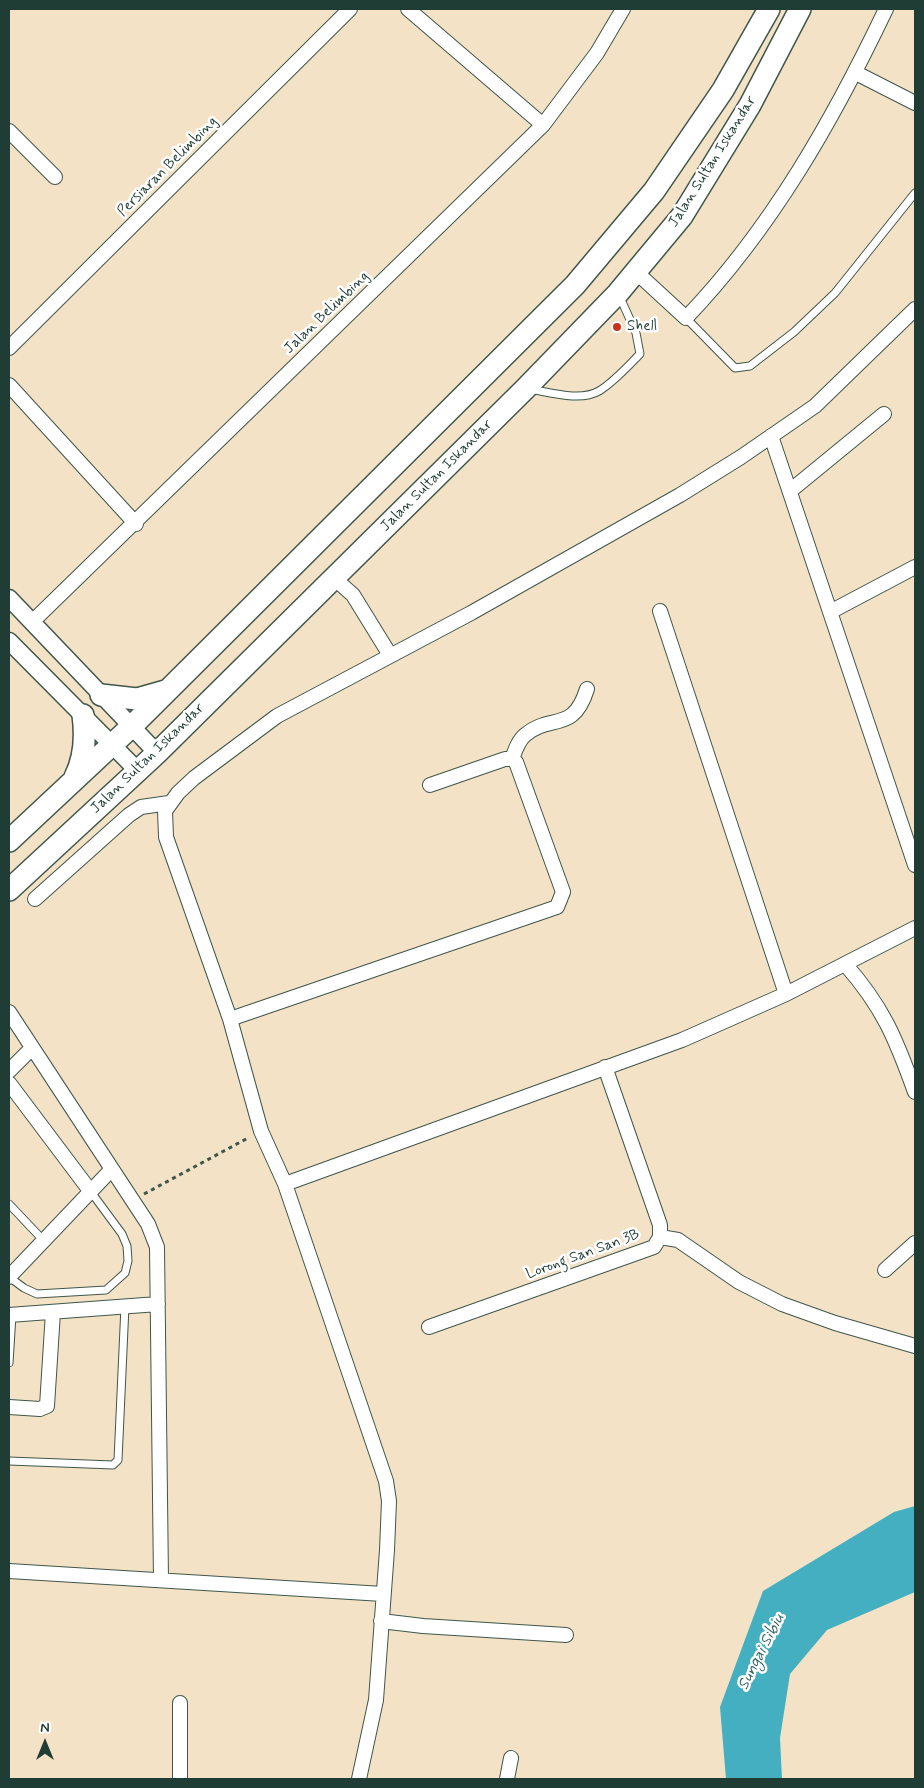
<!DOCTYPE html>
<html>
<head>
<meta charset="utf-8">
<style>
  body { margin:0 }
  #map { position:relative; width:924px; height:1788px; overflow:hidden; background:#f4e2c7; font-family:Mynerve,sans-serif }
  canvas { display:block }
  .frame { position:absolute; inset:0; border:10px solid #1f3d34; pointer-events:none }
  .north { position:absolute; left:20px; top:1718px; width:50px; height:50px; -webkit-text-stroke:4px #fff; paint-order:stroke; rotate:0deg; font-size:14px; font-weight:700; line-height:20px; text-align:center; color:#1f3d34 }
  .north::after { content:''; display:block; margin:auto; width:18px; height:22px; background:#1f3d34; clip-path:polygon(50% 0,100% 100%,50% 72%,0 100%) }
</style>
</head>
<body>
<div id="map">
<canvas width="924" height="1788"></canvas>
<div class="frame"></div>
<div class="north">N</div>
</div>
<script>
const g = document.querySelector('canvas').getContext('2d');
g.lineJoin = 'round';
function paint(path, color) {
  g.fillStyle = color;
  g.fill(path, 'evenodd');
}
function stroke(path, color, width, dash) {
  g.strokeStyle = color;
  g.lineWidth = width;
  g.lineCap = dash ? 'butt' : 'round';
  g.setLineDash(dash || []);
  g.stroke(path);
}
function drawText(font, color, halo, rows, align = 'center') {
  g.font = font + ' Mynerve,sans-serif';
  g.lineWidth = 5;
  g.setLineDash([]);
  g.textBaseline = 'middle';
  g.strokeStyle = halo;
  g.fillStyle = color;
  for (const [text, x, y, turn = 0] of rows) {
    g.save();
    g.translate(x, y);
    g.rotate((+turn || 0) * Math.PI / 180);
    g.textAlign = isNaN(turn) ? turn : align;
    if (halo) g.strokeText(text, 0, 0);
    g.fillText(text, 0, 0);
    g.restore();
  }
}
paint(new Path2D(`
  M915,1506V1592L827,1630L790,1674L780,1738L782,1779H726L720,1707L763,1591L894,1512Z`), '#43afc1');
const service = new Path2D(`
  M686,318L735,368L750,366L794,332L835,293L915,193
  M529,389C549,392 580,402 599,391C614,382 628,366 640,354L636,333L619,295
  M9,1204L44,1241
  M9,1277L24,1288L37,1294L106,1290L125,1273L128,1261L127,1246L122,1234L91,1192
  M9,1363L12,1315
  M9,1461L113,1465L118,1460L125,1306`);
const minor = new Path2D(`
  M408,9L543,125
  M856,73L915,103
  M9,131L55,177
  M636,272L686,318C772,228 833,120 886,9
  M9,348L350,9
  M9,385L136,524
  M771,436L915,865
  M790,491L884,414
  M334,578L353,595L390,655
  M660,611L786,994
  M830,612L915,567
  M32,622L543,125L597,53L623,9
  M512,759C515,751 518,741 525,735C551,713 573,734 587,689
  M35,899L129,815L141,807L169,803
  M845,964C883,1007 896,1039 915,1092
  M9,1012L148,1224L157,1247L161,1580
  M230,1019L557,907L563,892L516,762L512,759H505L430,785
  M9,1071L32,1048
  M9,1083L91,1192
  M285,1184L682,1040L786,994L915,928
  M660,1237L678,1240L739,1282L782,1304L835,1323L915,1346
  M885,1270L915,1243
  M9,1277L111,1170
  M9,1315L158,1304
  M429,1327L654,1247L660,1237V1225L605,1067
  M9,1407L40,1409L47,1406L53,1312
  M9,1571L383,1594
  M381,1621L423,1626L566,1635
  M180,1779V1703
  M359,1779L376,1700L387,1550L389,1501L386,1481L285,1184L261,1131L230,1019L166,837L165,811L178,793L194,778L277,716L471,613L680,495L741,457L815,406L915,309
  M507,1779L511,1758`);
const tertiary = new Path2D(`
  M9,598L157,753
  M9,641L137,770`);
const primary = new Path2D(`
  M101,695L137,699L165,691
  M75,777C85,757 86,737 83,715
  M9,841L132,726L575,285L654,191L723,90L769,9
  M9,890L157,753L525,389L618,293L682,216L750,105L800,9`);
stroke(service, '#3f564a', 9);
stroke(minor, '#3f564a', 16);
stroke(tertiary, '#3f564a', 19);
stroke(primary, '#3f564a', 24);
stroke(new Path2D(`
  M144,1194L248,1138`), '#3f564a', 3, [4, 4]);
stroke(service, '#fff', 7);
stroke(minor, '#fff', 14);
stroke(tertiary, '#fff', 16);
stroke(primary, '#fff', 21);
for (const [x, y, r, color] of [
  [617,327,5,"#c8321e"]
]) {
  const dot = new Path2D();
  dot.arc(x, y, r, 0, 2 * Math.PI);
  g.fillStyle = color;
  g.fill(dot);
  stroke(dot, '#fff', 2);
}
drawText('15px', '#1f3d34', '#fff', [
  ["Jalan Sultan Iskandar",713,162,-58],
  ["Persiaran Belimbing",168,167,-45],
  ["Jalan Belimbing",327,313,-44],
  ["Jalan Sultan Iskandar",437,476,-45],
  ["Jalan Sultan Iskandar",148,759,-44],
  ["Lorong San San 3B",583,1255,-20]
]);
drawText('15px', '#1f3d34', '#fff', [
  ["Shell",627,327]
], 'left');
drawText('italic 16px', '#2c6565', '#fff', [
  ["Sungai Sibiu",762,1652,-63]
]);
</script>
</body>
</html>
